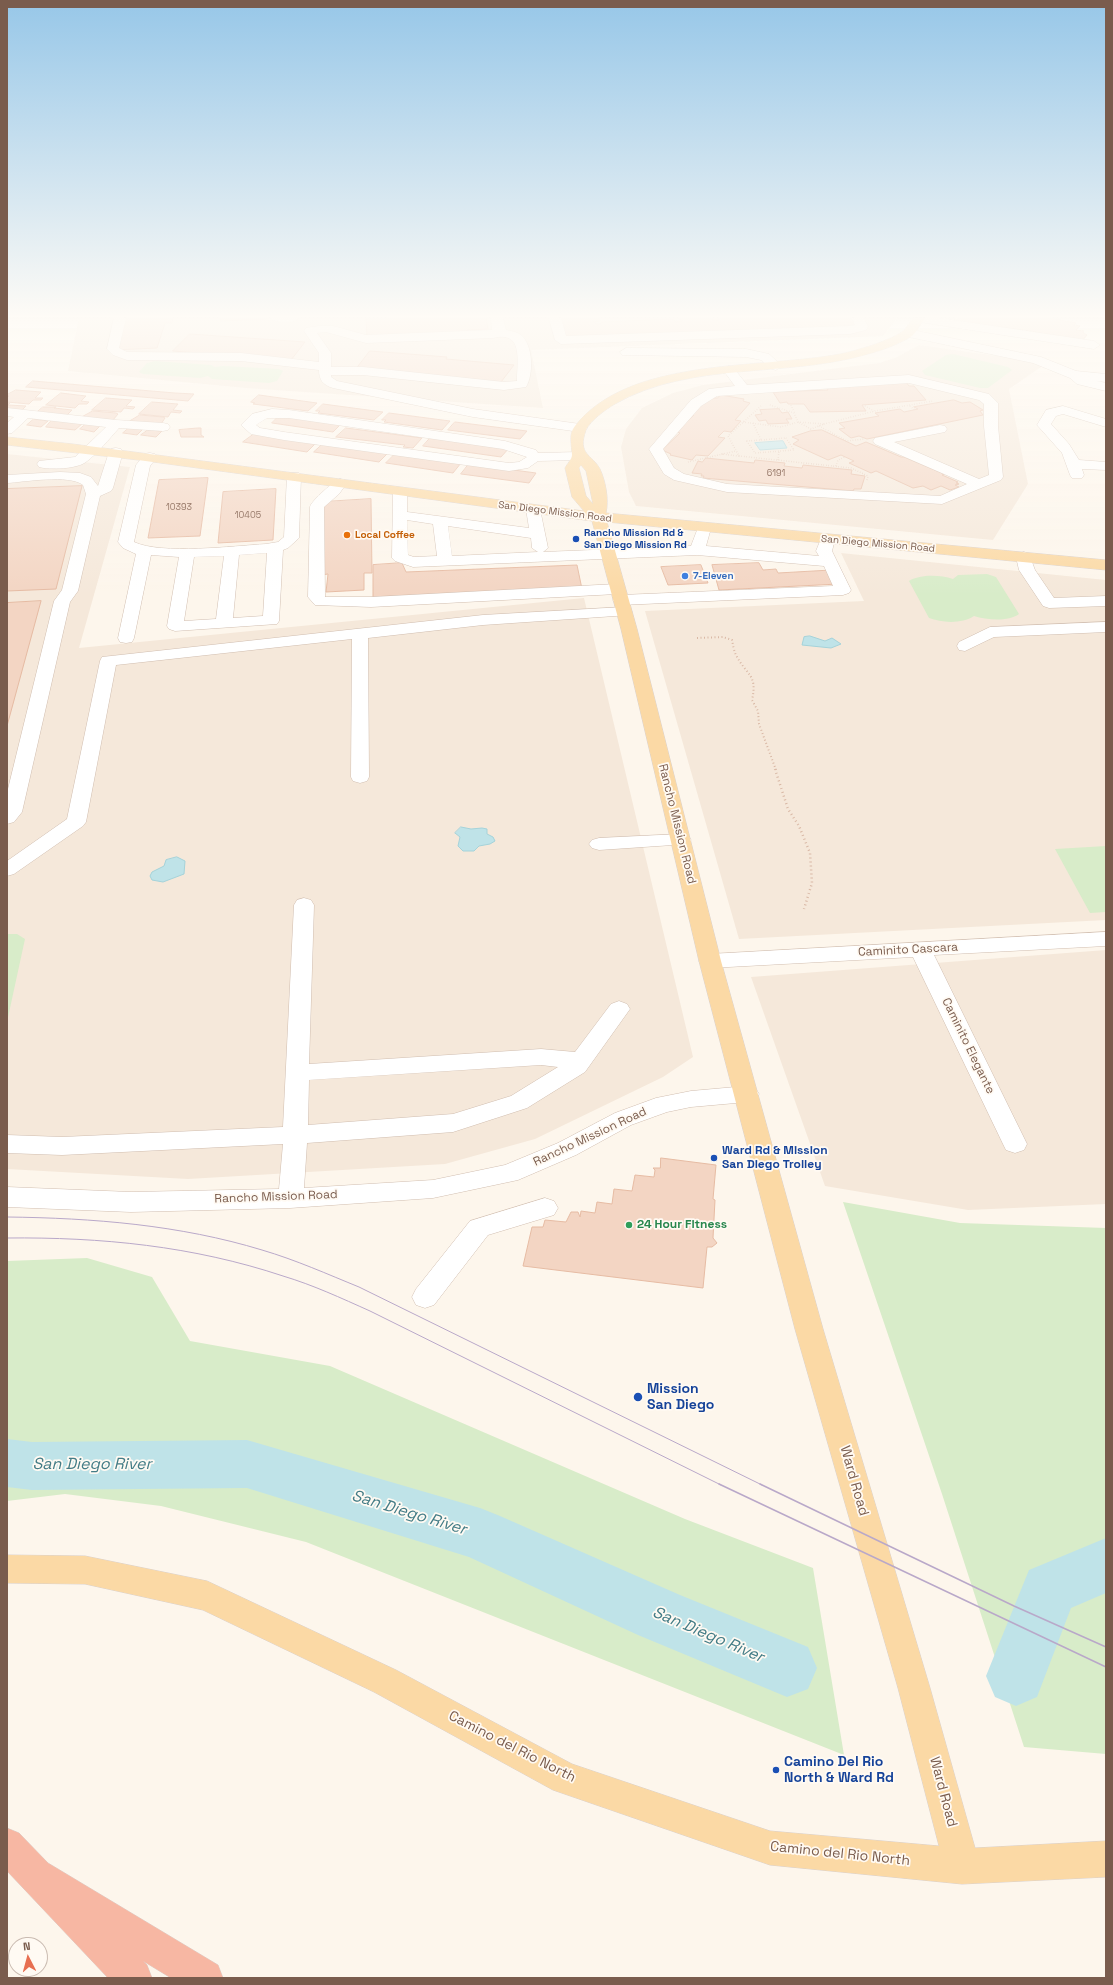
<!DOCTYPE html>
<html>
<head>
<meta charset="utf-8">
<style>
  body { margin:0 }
  #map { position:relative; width:1113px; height:1985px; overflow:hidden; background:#fdf6ec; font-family:"Space Grotesk",sans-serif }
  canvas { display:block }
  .frame { position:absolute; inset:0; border:8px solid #7a5c4d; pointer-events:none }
  .north { position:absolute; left:8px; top:1937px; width:40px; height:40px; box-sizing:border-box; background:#fffaf3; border:1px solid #cabbb1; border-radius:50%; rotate:354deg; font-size:11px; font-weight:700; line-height:16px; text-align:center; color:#7a5c4d }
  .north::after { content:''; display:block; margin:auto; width:14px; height:18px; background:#e76f51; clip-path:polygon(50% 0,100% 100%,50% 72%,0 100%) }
</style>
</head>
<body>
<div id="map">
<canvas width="1113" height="1985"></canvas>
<div class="frame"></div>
<div class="north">N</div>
</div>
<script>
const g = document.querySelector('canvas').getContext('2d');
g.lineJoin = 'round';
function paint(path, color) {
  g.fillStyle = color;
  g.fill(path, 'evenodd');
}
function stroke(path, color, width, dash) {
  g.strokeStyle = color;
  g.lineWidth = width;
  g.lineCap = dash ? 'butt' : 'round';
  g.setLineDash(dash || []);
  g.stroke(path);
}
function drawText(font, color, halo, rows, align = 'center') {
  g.font = font + ' "Space Grotesk",sans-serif';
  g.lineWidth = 3.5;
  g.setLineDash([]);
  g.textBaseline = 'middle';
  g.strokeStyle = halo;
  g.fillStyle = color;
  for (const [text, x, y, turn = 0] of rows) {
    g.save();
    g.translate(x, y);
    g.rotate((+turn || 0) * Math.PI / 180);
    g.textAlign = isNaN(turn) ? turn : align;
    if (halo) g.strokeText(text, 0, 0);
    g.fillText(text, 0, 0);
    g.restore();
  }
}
paint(new Path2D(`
  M79,318H897L883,336L531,350L543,408L245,388L68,371Z
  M919,345L1047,363L1009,389L1028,484L993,540L636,506L629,492L621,447L626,429L642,408L673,393L703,385L879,363L895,358Z
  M7,454L130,467L79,648L584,598L693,1057L663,1077L535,1139L445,1164L188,1179L7,1169Z
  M841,553L1106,580V920L739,939L645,611L864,601Z
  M1106,950V1204L968,1210L825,1186L751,977Z`), '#f5e8da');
paint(new Path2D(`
  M953,354L1008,367L1012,370L988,388H980L925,375L922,371L946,355Z
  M155,361L211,365L215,367L223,366L279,369L283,371L277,381L269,383L212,379L208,376L200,378L143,374L139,372L147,363Z
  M987,574L996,577L1019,614C1008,622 987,620 974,616C962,624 942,623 929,618L909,581C921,574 940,575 953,579L958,575Z
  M1106,846V912L1090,913L1055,849Z
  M7,934H17L25,939L7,1022Z
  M843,1202L960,1223L1106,1228V1754L1024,1747L942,1494Z
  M87,1258L152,1277L190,1341L330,1366L685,1519L813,1568L844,1755L306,1542L161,1506L65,1494L7,1501V1261Z`), '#d8ecc9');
const water = new Path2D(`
  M783,441L787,448L760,450L755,443Z
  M810,636L825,641L832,638L841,644L831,648L802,645L804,637Z
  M461,827L471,829L482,828L487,829V834L493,837L495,841L490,844L479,846L474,851H463L458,846L460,837L455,833Z
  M177,857L185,861L184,874L163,882L152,880L150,876L152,872L164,866L166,860Z`);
paint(water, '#bfe3e8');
stroke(water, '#a5d3da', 1);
paint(new Path2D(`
  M7,1439L32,1442L247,1440L480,1508L500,1516L680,1595L808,1647L817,1668L808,1689L787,1697L638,1635L469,1557L247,1488L32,1490L7,1487Z
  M1106,1538V1593L1071,1608L1037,1697L1016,1706L995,1697L986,1676L1029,1570Z`), '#bfe3e8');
const building = new Path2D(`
  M124,318H173L172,323H165L157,348L114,350Z
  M221,318H266V319L221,321Z
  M416,318H486L488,329L467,330L468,333L367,336L366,319Z
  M558,318H599L600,321L593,322L598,324H600L602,322L673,319L676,322L683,321L678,318H712L713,320H719L718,318H855L859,326L565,337Z
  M957,318H1051L1076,323L1074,325L1080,326L1076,330L1084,331L1083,333L1087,335L1081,342L1031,331L954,321Z
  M190,334L305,342L291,360L173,351Z
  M370,351L447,357L446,359L514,365L501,382L357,368Z
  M33,381L175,393L194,394L188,401L26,387Z
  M905,381L909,386H914L926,400L862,405L866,411L810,412L804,404H788L787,402L780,403L773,392L828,390L827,388Z
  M16,390L41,392L35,398H43L41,400H33L29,404L7,402V398L9,396L7,395Z
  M61,393L86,396L81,401L89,402L87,404H79L75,408L46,405Z
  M259,395L317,403L308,411L253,404L255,403L251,402Z
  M721,395L744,399L743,401L750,403L735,420L741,421L731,432L724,431L718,437L725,438L708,456L696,455L692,460L670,455L671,454L662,450L680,433L677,432L694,415L691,414L707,398H717Z
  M106,398L132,400L126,406L135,407L133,409L124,408L121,412L92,410Z
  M954,400L962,403L970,402L983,410L980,411L983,415L867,439L859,436L851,438L839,429L845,428L839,423L879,416L875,413L900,409L904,412L918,409L914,407Z
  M152,402L178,404L173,410L182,411L180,413L171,412L168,417L139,414Z
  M7,403H10L8,405L26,406L21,411L7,410Z
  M323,404L383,412L374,420L318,413L320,411H316Z
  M43,407H56L54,408L72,410L67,415L36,413Z
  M779,409L782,413L788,412L792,419H786L789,423L768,424L766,420L759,421L755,415L762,414L760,410Z
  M93,411L116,413L118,414L113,420L82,417Z
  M389,413L450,421L442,430L384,422L386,420H382Z
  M140,415L163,417L165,418L161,424L130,421Z
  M280,415L342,423L333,432L272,423Z
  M34,419L48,421L41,427L27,425Z
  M52,420L83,423L75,430L46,427Z
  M455,422L527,431L520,439L448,430Z
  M86,424L101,425L94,432L80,429Z
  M129,428L143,429L137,435L123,433Z
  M198,428H201V435L204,437H181L179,430Z
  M346,428L422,438L413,448L403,447L405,445L336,437Z
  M148,430L162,431L156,437L141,435Z
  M822,430L856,446L866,442L901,457H904L944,474L942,475L958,482L956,483L959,484L955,485L959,487L950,490L941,486L931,490L923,486L913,488L876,471L871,473L849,463L854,461L841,455L828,460L793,444L799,440L792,437L810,431Z
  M254,434L316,443L307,452L243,442Z
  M432,436L510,447L501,457L423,446Z
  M324,443L388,453L379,462L314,452Z
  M395,454L461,463L453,473L386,463Z
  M706,458L754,463L755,460L785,463L784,466L802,468L803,465L852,470L851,474L865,476L861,489H854L853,491L703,478L704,476H701L702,474L692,473L698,461L702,462Z
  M469,464L536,473L529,483L461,474Z
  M208,478L200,536L148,538L159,480Z
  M82,486L56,589L7,591V489Z
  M276,489L273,540L218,543L223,492Z
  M371,499L372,573H364V590L326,592L328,574L321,575L323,502Z
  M402,563L406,572L577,565L582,589L373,597V565Z
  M759,563L763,570L776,569L778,573L831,570L839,584L719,590L712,565Z
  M701,565L708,583L668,585L661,567Z
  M41,601L7,726V603Z
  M661,1158L716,1165L713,1199L715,1200L713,1238L717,1243L712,1247H707L703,1288L523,1266L532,1227H543L545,1220L566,1222L571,1212H578L580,1217L581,1211L595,1213L597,1202L612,1204L614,1189L632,1191L635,1175L654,1177L655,1170L653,1168H660Z`);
paint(building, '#f3d5c3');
stroke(building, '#e6bba3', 1);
const minor = new Path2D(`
  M114,318H126L119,348L127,352L241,353L319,362V353L304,331L306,328L319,326H333L366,335L492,330L491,318H503L506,330C511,331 517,332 521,335C533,345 534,374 526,387L504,390L363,375H331V377L337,381L473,409L580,424L585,425L587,428L585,431L580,432L473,417L333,388C323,385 319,380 319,370L241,361L127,360L113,355L107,349ZM326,332L366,343L493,338C524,330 517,362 517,381L504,382L363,367H331V353L317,333Z
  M271,318H299C294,324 276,324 271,318Z
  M549,318H561L566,336L850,326L855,325L852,318H864L868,327L866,330L850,334L561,344L555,340Z
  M913,318H939L1094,341L1100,345L1094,349L919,322Z
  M908,329L1041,357L1076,371L1106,374V382L1097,381L1106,383V391L1077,384L1070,378L1033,363L904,336L902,333Z
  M626,348L746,349L769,354L782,366L776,370L772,369L761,360L746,357L622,355L620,352Z
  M729,366L733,367L747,385L909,375L989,394L998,403V426L1003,477L1001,480L942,504L727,492L674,480L664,474L649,449L691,400L709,389L735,386L723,370ZM909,383L979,400L984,404V426L989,475L979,479L894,442L945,432L947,429L945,426L940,425L875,438L873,441L875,444L967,484L940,496L727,484L684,474L674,468L663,449L701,406L717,396Z
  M1063,406L1106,419V427L1063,414L1056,416L1051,424L1069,444L1079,460L1106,462V470L1082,469L1084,475L1082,478H1072L1070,475L1062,453L1037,425L1046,410Z
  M7,408L116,420L163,423L168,424L170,427L168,430L163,431L119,428C109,439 98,453 86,462C77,469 50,470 39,467L37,464L39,461L75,457L106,427L28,418L12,433L7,434V423L14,417L7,416Z
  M272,409L289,410L505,441L536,450L538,453L579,452L584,453L586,456L584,459L579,460L538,461L528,468L509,471L284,440L251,434L241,425L252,414ZM267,418H289L503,449L527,457L519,462L509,463L284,432L260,428L256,425Z
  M116,448L121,449L123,452L113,488L111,491L100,496L78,591L70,602L22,812L14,822L7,824V793L54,601L62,590L86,494L83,485C69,474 24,482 7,483V475L60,472L80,473L91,477L98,486L109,452L111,449Z
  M150,453L155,454L157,457L150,466L134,542C162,555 233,546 266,544L278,542L284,537L287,476L289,473H299L301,476L299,538L288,548L283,550L279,621L277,624L175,631L169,629L167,626L179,557L151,555L134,638L132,642L126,643L120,642L118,638L136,554L123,548L118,542L136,465L145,454ZM267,553L263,616L233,618L239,555ZM224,556L216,619L184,621L194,557Z
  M340,479L345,480L347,483L339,494L324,507L325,597H371L617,584L623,586L625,589L623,592L617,594L371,607L315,605L308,597L310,507C311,501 335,480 340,479Z
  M400,488L405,489L407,492V512L529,528L526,509L528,506H538L540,509L548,548L543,552L691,546L699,525H709L711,528L706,546L819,556L816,551L822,536H832L835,539L832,551L851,590L849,593L843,595L621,605L615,603L613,600L615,597L621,595L833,586L824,566L697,555L413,567L395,561L392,558L393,492L395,489ZM407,520L433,524L437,556L414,557L408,555ZM448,526L531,538L532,548L538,552L452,556Z
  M1024,552L1029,554L1035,570L1054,598L1106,596V606L1049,608L1043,606L1019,570L1016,557L1019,554Z
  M624,607L630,609L632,612L630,615L483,625L368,638L369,777L367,781L360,783L353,781L351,777L352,639L116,665L86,822L83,826L14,874L7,876V861L67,819L100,661L102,657L483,615Z
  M1106,622V632L994,637L965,651L959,650L957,646L959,642L990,627Z
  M681,834L688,836L691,840L688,844L599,850L592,848L589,844L592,840L599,838Z
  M304,898L311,900L314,905L309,1064L541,1049L575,1052L611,1004L619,1001L627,1004L630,1009L585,1072L527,1108L453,1132L307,1143L304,1188L433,1180L505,1165L558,1143L615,1113L656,1098L691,1091L747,1086L755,1088L759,1094L755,1100L747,1102L691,1107L667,1112L631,1125L576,1155L518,1180L433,1198L290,1208L131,1212L7,1207V1187L131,1192L279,1189L283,1144L62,1155L7,1153V1135L62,1137L283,1127L294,905L297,900ZM541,1065L558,1067L511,1096L453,1114L308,1125L309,1080Z
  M1106,932V946L934,955L1027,1144L1024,1150L1015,1153L1006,1150L1003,1144L913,957L710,968L702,966L699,961L702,956L710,954Z
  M545,1198L554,1201L558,1208L554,1215L488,1235L434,1305L425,1308L416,1305L412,1297L416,1289L470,1221Z`);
const major = new Path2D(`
  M913,318H925C921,323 917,331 913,335C903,343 880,351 868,354C787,378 690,361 615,404C606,409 590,421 586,430C577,455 592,454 600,469C606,482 609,500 606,513L1106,560V570L607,522L637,629L721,961L823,1329L930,1688L975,1848L1106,1841V1877L962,1884L770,1865L553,1790L374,1692L203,1610L85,1584L7,1583V1555L85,1556L207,1581L396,1670L572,1764L770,1831L939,1846L898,1688L795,1329L699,961L621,629L592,521L138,460L7,445V437L73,444L584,511L572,497L565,468C567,464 572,459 572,455C572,445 568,434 575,426C629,357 760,369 840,354C855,351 893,340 904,330C908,326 910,321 913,318ZM581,465L586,471L593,504L586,496L579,468Z`);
const highway = new Path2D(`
  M7,1828L19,1833L48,1863L218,1965L223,1978H171L143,1961L147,1965L152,1978H108L7,1871Z`);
stroke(minor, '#d1beb0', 1);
stroke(major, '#dad1cd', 1);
stroke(highway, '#dad1cd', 1);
stroke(new Path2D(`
  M770,405L794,413L798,422
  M791,405L794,412
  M865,406L874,411
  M910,406L915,410
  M743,422L781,427L798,422
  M798,422L824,424L811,429Z
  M753,423L761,440
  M824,424L875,411L933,401
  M819,426L847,441L864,439
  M786,438L794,450L755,453L747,441Z
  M721,454L739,456L728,436L762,405
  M739,456L851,468L868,476L867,480
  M778,460L779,451
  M688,462L736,451
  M836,466L838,460L845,457`), '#d9b8a5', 1.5, [0.5, 2]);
stroke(new Path2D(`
  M697,638L723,637L732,640C733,645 734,651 736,655C746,675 758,674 752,700L758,711L759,724L776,770`), '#d9b8a5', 2, [1, 2.5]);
stroke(new Path2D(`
  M775,769L788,809L799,826L810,853L812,883L804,909`), '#d9b8a5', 2.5, [1, 3]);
paint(minor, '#fff');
paint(major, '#fbd9a5');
paint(highway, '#f7b7a3');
stroke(new Path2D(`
  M7,1217C93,1218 180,1225 262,1250C296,1260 327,1274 359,1287L762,1485
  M7,1238C101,1237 193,1246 283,1276C313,1285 341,1298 370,1311L721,1485`), '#b9a8c9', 1);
stroke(new Path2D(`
  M719,1484L1106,1667
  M760,1484L1014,1606L1106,1647`), '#b9a8c9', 1.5);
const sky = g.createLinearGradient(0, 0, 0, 596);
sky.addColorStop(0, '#97c7e8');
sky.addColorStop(0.53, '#fefbf6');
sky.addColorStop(1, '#fefbf600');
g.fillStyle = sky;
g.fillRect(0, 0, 1113, 596);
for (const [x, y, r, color] of [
  [347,535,4,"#e8710a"],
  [576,539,4,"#1a4fb4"],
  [685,576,4,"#3f7fe0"],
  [714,1158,4,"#1a4fb4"],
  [629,1225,4,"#2e9e5b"],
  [638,1397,5,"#1a4fb4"],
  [776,1770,4,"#1a4fb4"]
]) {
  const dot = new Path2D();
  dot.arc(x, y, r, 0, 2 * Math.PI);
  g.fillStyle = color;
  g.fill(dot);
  stroke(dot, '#fffaf3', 1.5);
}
drawText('9px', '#987a6a', null, [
  ["6191",776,474],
  ["10393",179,508],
  ["10405",248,516]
]);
drawText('10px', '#7a5c4d', '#fffaf3', [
  ["San Diego Mission Road",555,512,7],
  ["San Diego Mission Road",878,544,5]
]);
drawText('bold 10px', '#164399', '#fffaf3', [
  ["Rancho Mission Rd &",584,533],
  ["San Diego Mission Rd",584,545]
], 'left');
drawText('bold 10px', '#c56008', '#fffaf3', [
  ["Local Coffee",355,535]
], 'left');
drawText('bold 10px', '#366cbe', '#fffaf3', [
  ["7-Eleven",693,576]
], 'left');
drawText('12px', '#7a5c4d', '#fffaf3', [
  ["Rancho Mission Road",677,824,76],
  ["Caminito Cascara",908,950,-3],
  ["Caminito Elegante",968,1046,64],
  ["Rancho Mission Road",590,1137,-25],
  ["Rancho Mission Road",276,1197,-2]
]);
drawText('bold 12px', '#164399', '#fffaf3', [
  ["Ward Rd & Mission",722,1151],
  ["San Diego Trolley",722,1165]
], 'left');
drawText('bold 12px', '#27864d', '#fffaf3', [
  ["24 Hour Fitness",637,1225]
], 'left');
drawText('bold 14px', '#164399', '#fffaf3', [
  ["Mission",647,1389],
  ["San Diego",647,1405],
  ["Camino Del Rio",784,1762],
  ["North & Ward Rd",784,1778]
], 'left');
drawText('14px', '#7a5c4d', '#fffaf3', [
  ["Ward Road",854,1481,74],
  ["Camino del Rio North",512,1747,27],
  ["Ward Road",943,1792,75],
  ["Camino del Rio North",840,1854,6]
]);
drawText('italic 16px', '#437c86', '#fffaf3', [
  ["San Diego River",92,1465],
  ["San Diego River",409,1513,17],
  ["San Diego River",708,1635,23]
]);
</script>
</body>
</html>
